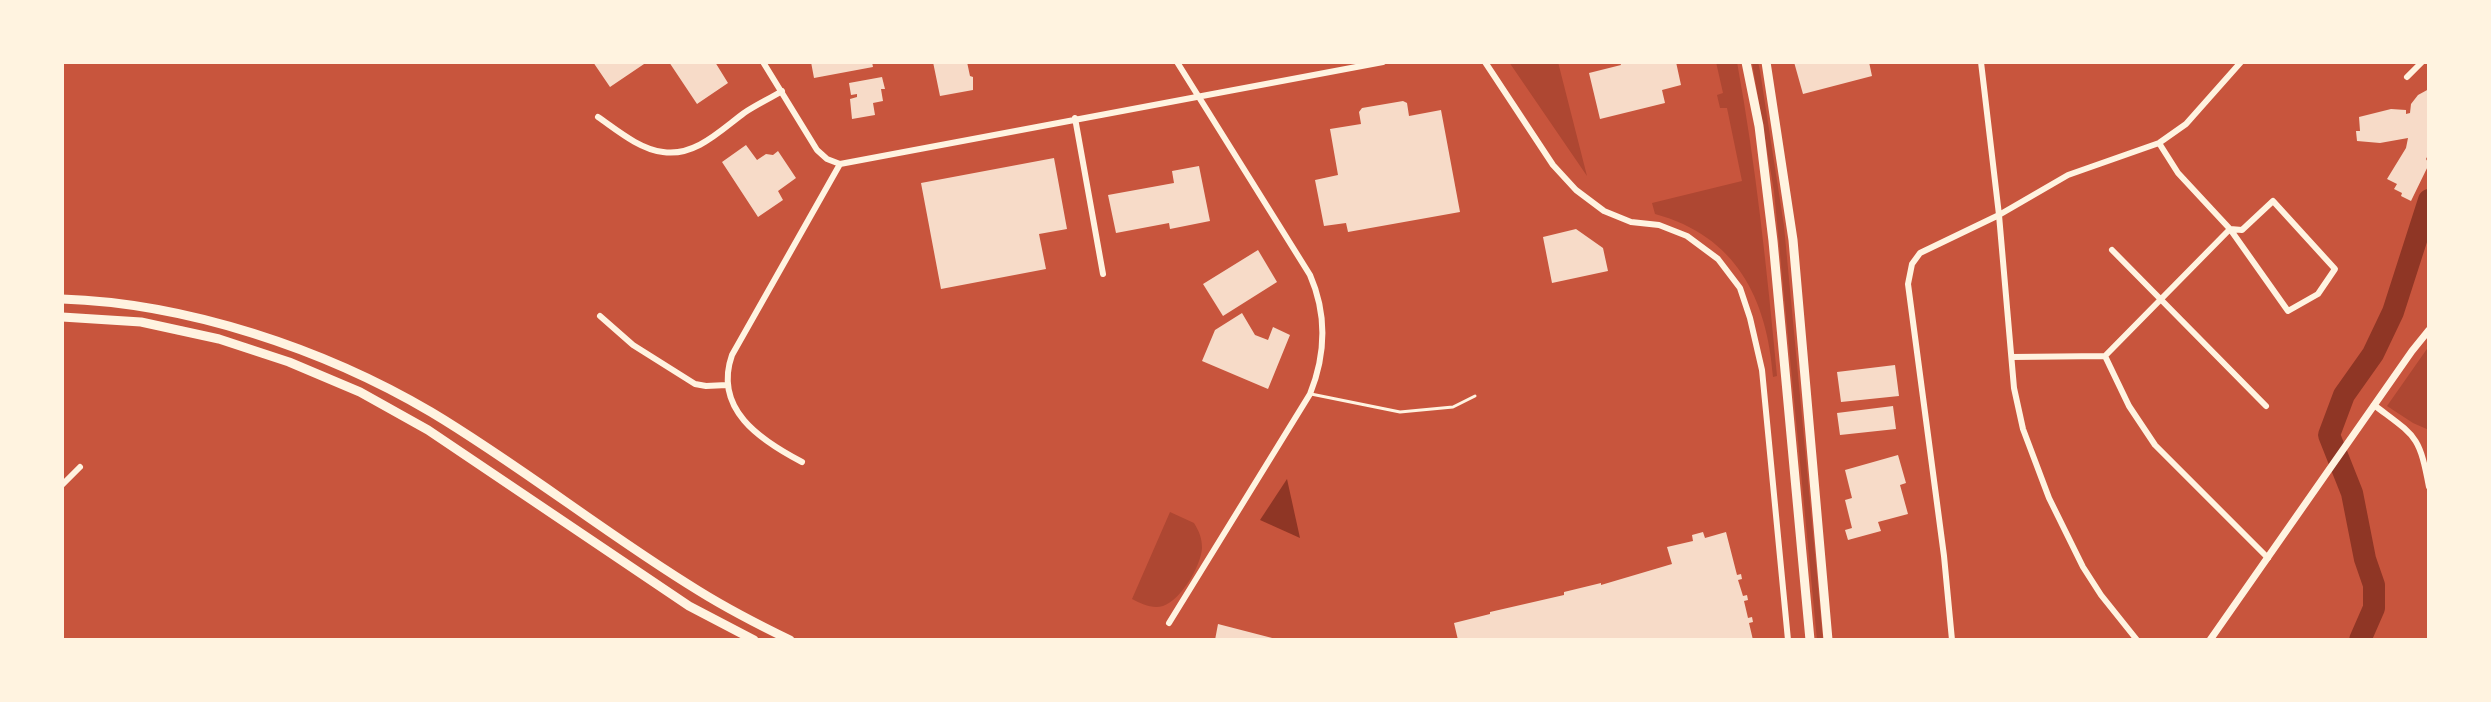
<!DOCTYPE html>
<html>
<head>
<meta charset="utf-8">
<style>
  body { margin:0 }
  #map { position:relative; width:2491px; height:702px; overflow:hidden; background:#c8553d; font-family:Quicksand,sans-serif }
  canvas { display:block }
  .frame { position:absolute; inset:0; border:64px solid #fff3e0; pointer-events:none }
</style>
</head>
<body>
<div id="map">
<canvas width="2491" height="702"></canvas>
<div class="frame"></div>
</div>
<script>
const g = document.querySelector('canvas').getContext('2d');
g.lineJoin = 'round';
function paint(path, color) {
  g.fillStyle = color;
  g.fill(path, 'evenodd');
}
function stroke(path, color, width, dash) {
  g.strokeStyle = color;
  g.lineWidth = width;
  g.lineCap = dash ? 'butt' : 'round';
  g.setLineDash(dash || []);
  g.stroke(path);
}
paint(new Path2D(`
  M1509,62H1558L1587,176Z
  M1716,62H1737C1756,166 1767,270 1777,376L1773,377C1767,298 1736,236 1655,214L1652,203L1742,181L1727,108H1720L1717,95L1723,93Z
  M1752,62H1758L1760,71L1784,226L1823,640H1817L1774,191Z
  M2429,346V430L2413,423L2387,406Z
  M1170,512L1194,523C1199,531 1202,538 1202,548C1201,566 1181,600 1163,606C1152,609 1142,604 1132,599Z`), '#ae4732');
paint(new Path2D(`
  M1287,479L1300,538L1260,520Z`), '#8f3625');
stroke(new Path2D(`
  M2360,640L2374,608V585L2365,559L2352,493L2329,435L2344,395L2373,354L2393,312L2429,200`), '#8f3625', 22);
paint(new Path2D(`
  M593,62H647L610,87Z
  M669,62H715L728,83L697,104Z
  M811,62H872L873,67L814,78Z
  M933,62H967L970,76L973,77V90L940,96Z
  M1620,62H1676L1681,85L1662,90L1665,103L1600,119L1589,73L1621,65Z
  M1794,62H1869L1872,76L1803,94Z
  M882,77L885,89H881L883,101L873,103L875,115L852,119L850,99L857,97V94L851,95L849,83Z
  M2429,89V153L2426,159L2429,164L2411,201L2401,196L2402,193L2394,189L2397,184L2387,179L2406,148L2408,138L2380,143L2357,141L2356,131H2360L2359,117L2391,109L2406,110V114L2410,113L2411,104L2418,95Z
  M1403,101L1407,103L1409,116L1441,110L1460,212L1348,232L1346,223L1324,226L1315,180L1338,175L1330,129L1361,124L1359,112L1362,108Z
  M746,145L757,160L766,154L773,155L778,151L796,178L778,191L783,200L758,217L722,162Z
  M1054,158L1067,229L1039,234L1046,269L941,289L921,183Z
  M1199,166L1210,221L1170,229L1169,223L1116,233L1108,195L1174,183L1172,171Z
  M1576,229L1603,248L1608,271L1552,283L1543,237Z
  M1258,250L1277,282L1223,316L1203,284Z
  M1242,313L1255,335L1268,340L1273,327L1290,335L1268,389L1202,361L1215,330Z
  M1895,365L1899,396L1841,402L1837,372Z
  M1893,406L1896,429L1840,435L1837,413Z
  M1898,455L1906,483L1900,485L1908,514L1878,522L1881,531L1848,540L1845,530L1852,528L1845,500L1852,498L1845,470Z
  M1703,532L1705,538L1726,532L1737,575L1741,574L1742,579L1738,580L1743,596L1747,595L1748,600L1744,601L1748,618L1752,617L1753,622L1749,623L1753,640H1458L1454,623L1490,614V612L1564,595V592L1601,583V585L1672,564L1667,547L1693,541L1692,535Z
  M1218,624L1276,639V640H1215Z`), '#f7dbc8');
stroke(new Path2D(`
  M1311,394L1400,412L1453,407L1475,396`), '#fff3e0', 3);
stroke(new Path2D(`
  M763,62L817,150L827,159L840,164L1383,62
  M1485,62L1553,165L1576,190L1604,211L1631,222L1659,225L1687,236L1718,259L1740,288L1750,318L1762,370L1788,640
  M1981,62L1999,215L2014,388L2023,429L2049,498L2083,567L2101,595L2137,640
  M2407,77L2422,62
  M598,117C617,130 639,149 663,152C695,157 721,130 744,113C756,105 769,99 782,91
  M1075,118L1103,274
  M2273,201L2335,269L2318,294L2288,311L2230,229L2242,230Z
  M2112,250L2266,406
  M600,316L633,345L695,384L706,386L727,385
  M2105,356L2129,406L2155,445L2268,558
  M2012,357L2105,356L2230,229L2178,173L2159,143
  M2374,405C2416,437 2419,434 2429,487
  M802,462C760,440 713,409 732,355L840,164
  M62,485L80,467
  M1169,623L1310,394C1326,354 1327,314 1310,275L1177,62
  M1952,640L1944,556L1908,284L1912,264L1920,253L1999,215L2068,175L2159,143L2186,124L2241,62`), '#fff3e0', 6);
stroke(new Path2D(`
  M2210,640L2412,351L2429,330`), '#fff3e0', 7);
stroke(new Path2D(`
  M1746,62L1759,126L1773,241L1810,640
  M1766,62L1793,240L1828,640`), '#fff3e0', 9);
stroke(new Path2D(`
  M62,299C187,303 324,349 431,412C523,467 607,535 699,591C728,609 759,625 790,640
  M62,317L141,322L219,339L289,362L360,392L428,430L689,606L754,640`), '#fff3e0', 9);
</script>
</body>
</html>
